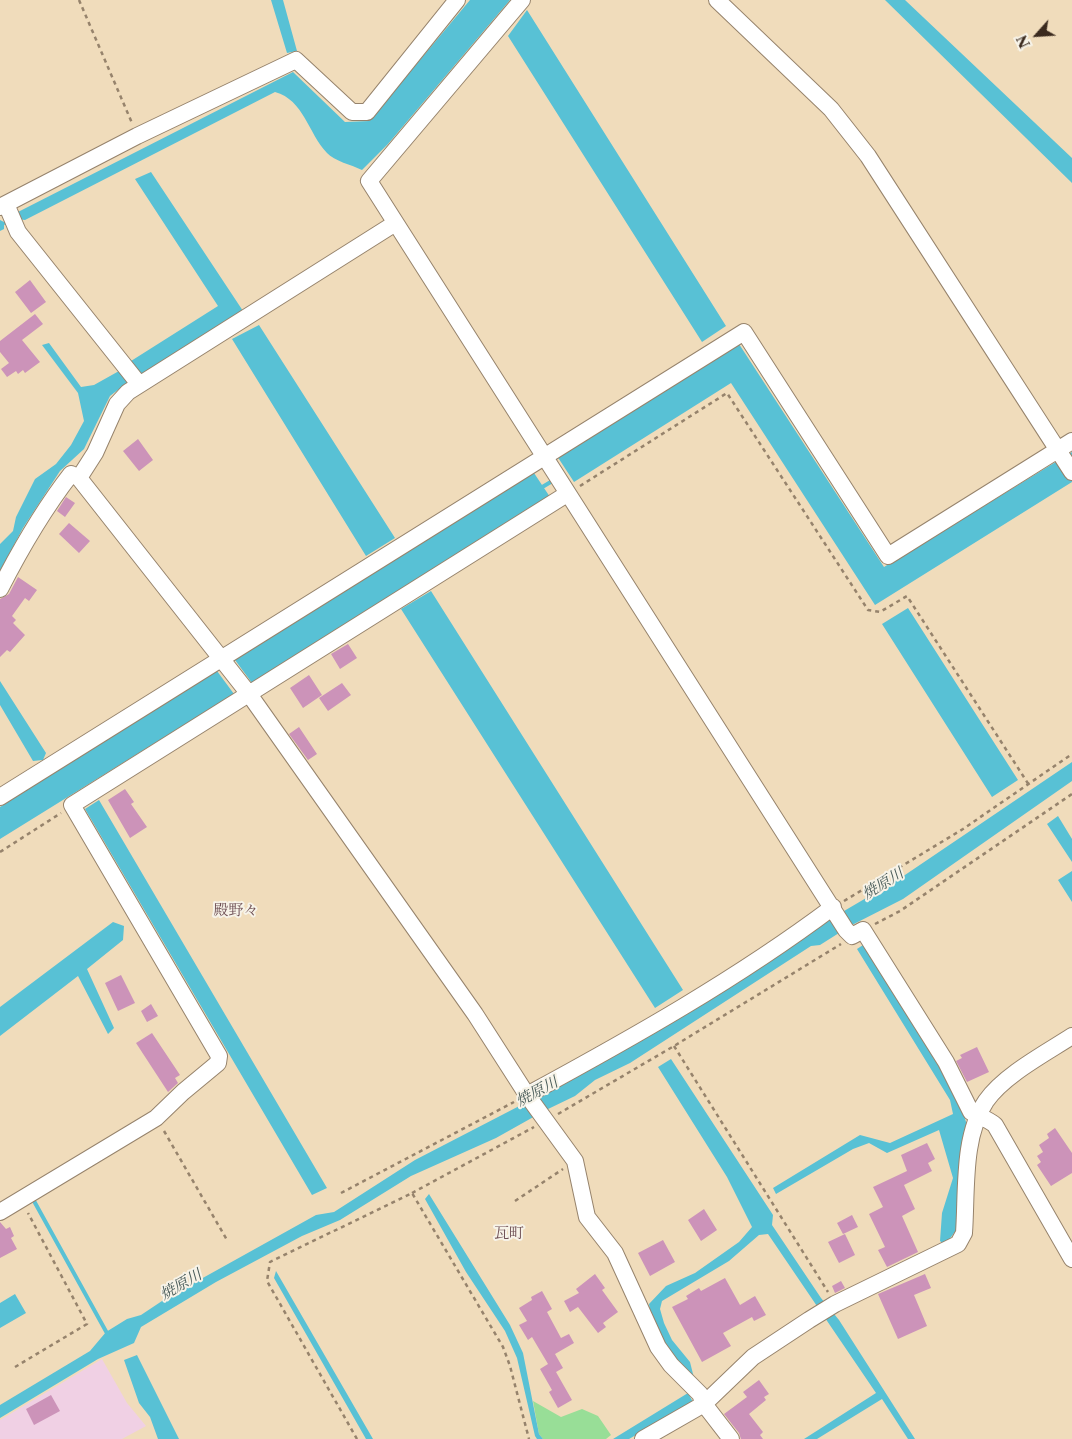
<!DOCTYPE html>
<html>
<head>
<meta charset="utf-8">
<style>
  body { margin:0 }
  #map { position:relative; width:1072px; height:1439px; overflow:hidden; background:#f0dcbb; font-family:"Libre Caslon Text",serif }
  canvas { display:block }
  .north { position:absolute; left:1012px; top:10px; width:50px; height:50px; -webkit-text-stroke:4px #f7f3e8; paint-order:stroke; rotate:244deg; font-size:14px; font-weight:700; line-height:20px; text-align:center; color:#3b2a1e }
  .north::after { content:''; display:block; margin:auto; width:18px; height:22px; background:#3b2a1e; clip-path:polygon(50% 0,100% 100%,50% 72%,0 100%) }
</style>
</head>
<body>
<div id="map">
<canvas width="1072" height="1439"></canvas>
<div class="north">N</div>
</div>
<script>
const g = document.querySelector('canvas').getContext('2d');
g.lineJoin = 'round';
function paint(path, color) {
  g.fillStyle = color;
  g.fill(path, 'evenodd');
}
function stroke(path, color, width, dash) {
  g.strokeStyle = color;
  g.lineWidth = width;
  g.lineCap = dash ? 'butt' : 'round';
  g.setLineDash(dash || []);
  g.stroke(path);
}
function drawText(font, color, halo, rows, align = 'center') {
  g.font = font + ' "Libre Caslon Text","Noto Serif JP",serif';
  g.lineWidth = 4;
  g.setLineDash([]);
  g.textBaseline = 'middle';
  g.strokeStyle = halo;
  g.fillStyle = color;
  for (const [text, x, y, turn = 0] of rows) {
    g.save();
    g.translate(x, y);
    g.rotate((+turn || 0) * Math.PI / 180);
    g.textAlign = isNaN(turn) ? turn : align;
    if (halo) g.strokeText(text, 0, 0);
    g.fillText(text, 0, 0);
    g.restore();
  }
}
paint(new Path2D(`
  M102,1359L127,1403L146,1426L122,1439H0V1420Z`), '#f0d0e4');
paint(new Path2D(`
  M533,1401L561,1417L582,1409L598,1416L611,1435L606,1439H543L539,1434Z`), '#98de97');
paint(new Path2D(`
  M271,0H283L297,51L287,53Z
  M470,0H510L388,144L362,170C352,165 334,161 327,153C308,133 304,100 275,92L25,220L17,219L4,225V229L0,231V220L4,222L16,216L18,212L293,72L345,122L369,121Z
  M885,0H905L1072,158V183Z
  M527,10L726,326L702,342L508,36Z
  M151,172L243,311L141,376L131,361L218,306L135,179Z
  M259,325L395,538L366,556L232,339Z
  M49,343L81,387L94,385L119,371L128,382L110,396L84,449L60,471L23,528L0,571V544L13,531L16,517L35,479L56,464L71,445L84,421L78,393L42,345Z
  M739,344L884,567L1072,452V482L875,605L731,383L574,482L557,456Z
  M534,473L550,497L252,683L235,660Z
  M431,591L683,990L655,1008L401,609Z
  M908,608L1018,780L992,797L882,624Z
  M217,671L234,694L0,839V807Z
  M0,681L46,753L43,760L33,761L0,705Z
  M1072,762V781L903,899L852,925L844,911L902,877Z
  M99,800L327,1188L312,1195L85,809Z
  M1058,816L1072,839V862L1047,824Z
  M1072,871V902L1058,880Z
  M830,919L839,933L820,945L811,946L630,1063L595,1080L575,1096L546,1110L537,1097Z
  M113,922L124,926L123,940L87,969L114,1028L108,1034L78,976L0,1036V1007Z
  M863,945L958,1097L967,1125L957,1229L945,1245L940,1241L942,1213L953,1178L939,1130L887,1153L869,1143L853,1149L776,1194L773,1188L860,1135L890,1143L953,1114L950,1100L857,949Z
  M671,1059L773,1215L772,1225L821,1298L839,1320L915,1439H908L882,1399L817,1439H804L876,1393L768,1234L759,1235L729,1261L662,1301L660,1309L664,1323L672,1340L690,1362L695,1382C674,1359 653,1336 649,1304L666,1286L695,1273L739,1242L752,1227L727,1177L658,1067Z
  M527,1102L537,1115L496,1138L411,1176L340,1220L302,1236L216,1282L141,1327L134,1343L98,1359L0,1418V1405L90,1351L106,1332L127,1319L141,1315L165,1299L316,1215L334,1212L415,1160Z
  M429,1194L510,1325L523,1353L539,1434L543,1439H537L535,1436L517,1358L505,1331L466,1272L425,1199Z
  M276,1271L373,1439H366L274,1278Z
  M15,1294L26,1313L0,1328V1303Z
  M137,1355L179,1439H158L150,1417L139,1403L124,1360Z
  M688,1393L693,1402L629,1439H613Z`), '#58c1d5');
stroke(new Path2D(`
  M539,489L554,480
  M34,1201L108,1335`), '#58c1d5', 4);
paint(new Path2D(`
  M30,280L46,302L31,313L15,292Z
  M35,314L43,324L22,340L40,362L25,373L23,370L18,374L16,371L7,377L1,369L9,363L0,352V341Z
  M138,439L153,460L139,471L123,451Z
  M66,497L75,503L65,517L57,511Z
  M69,523L90,541L79,553L59,534Z
  M18,577L37,590L29,601L25,598L12,616L16,620L13,623L25,635L10,652L7,650L0,657V599L9,594Z
  M348,644L357,658L340,669L331,654Z
  M309,675L322,695L303,708L290,688Z
  M342,683L351,695L328,711L319,698Z
  M299,727L317,754L308,760L289,734Z
  M125,789L134,802L131,804L147,827L130,838L108,800Z
  M121,975L135,1003L118,1011L105,983Z
  M151,1004L158,1016L147,1022L141,1011Z
  M152,1033L180,1075L175,1078L178,1083L168,1092L136,1043Z
  M977,1047L989,1072L967,1082L956,1061L962,1058L960,1055Z
  M1055,1128L1072,1153V1173L1051,1186L1037,1165L1041,1162L1037,1156L1043,1152L1039,1145L1049,1138L1047,1134Z
  M927,1143L935,1159L928,1163L932,1171L904,1185L915,1209L902,1216L918,1252L887,1267L878,1250L885,1247L869,1214L883,1207L873,1187L907,1171L901,1155Z
  M704,1209L717,1230L701,1241L688,1220Z
  M852,1215L858,1227L843,1234L837,1223Z
  M0,1222L6,1229L10,1227L14,1236L11,1238L17,1249L0,1258Z
  M845,1234L855,1255L839,1263L828,1242Z
  M663,1240L675,1262L650,1276L638,1253Z
  M595,1274L605,1288L602,1290L618,1312L603,1323L606,1327L598,1333L578,1307L570,1312L564,1301L579,1293L576,1289Z
  M925,1274L931,1288L914,1295L927,1326L898,1339L878,1294Z
  M725,1278L740,1305L755,1296L766,1315L754,1321L752,1317L723,1333L731,1346L702,1362L672,1307L688,1299L686,1296L699,1288L701,1291Z
  M841,1281L845,1288L835,1293L832,1286Z
  M542,1291L552,1309L547,1312L561,1338L569,1334L574,1343L555,1354L563,1368L556,1372L572,1400L558,1408L549,1392L552,1390L540,1369L548,1364L532,1337L528,1340L519,1325L527,1321L519,1308L532,1300L531,1297Z
  M759,1380L769,1394L764,1397L766,1400L749,1414L763,1432L760,1435L763,1439H741L739,1433L724,1414L747,1397L743,1392Z
  M51,1395L60,1411L34,1425L26,1409Z`), '#cc93b9');
const minor = new Path2D(`
  M522,0L369,181L846,930L852,936L863,930L946,1062L971,1112C980,1117 988,1119 995,1125L1072,1259
  M717,0L831,109L868,156L1072,472
  M6,204L18,232L139,384
  M0,207L137,136L296,60L352,112H367L457,0
  M79,478L95,453L117,404L128,392L394,224
  M0,589C21,548 43,510 71,474L79,478L249,694L475,1014L527,1095L575,1161L587,1217L615,1253L658,1347L671,1365L700,1394L704,1404L643,1439
  M0,797L744,332L888,556L1072,441
  M527,1095C632,1038 737,979 833,907
  M0,1212L156,1118L183,1092L218,1063L219,1056L72,805L567,494
  M731,1439L704,1404L753,1357L809,1320L835,1304L958,1244L964,1233C967,1192 962,1137 986,1101C1004,1075 1046,1053 1072,1036`);
stroke(minor, '#96836c', 18);
stroke(new Path2D(`
  M79,0L132,123
  M580,486L727,393L868,610L880,612L907,596L1029,785
  M0,852L61,813
  M844,901L963,829L1072,754
  M875,924L900,911L1072,794
  M674,1046L828,1292
  M558,1114L674,1046L841,944
  M164,1131L227,1240
  M341,1193L514,1102
  M412,1193L534,1127
  M515,1201L563,1169
  M15,1367L87,1324L28,1213
  M357,1439L267,1281L270,1262L412,1193L503,1347L510,1366L529,1439`), '#96836c', 2.5, [4, 4]);
stroke(minor, '#fff', 16);
drawText('italic 15px', '#445755', '#f7f3e8', [
  ["焼原川",883,884,-32],
  ["焼原川",537,1092,-28],
  ["焼原川",181,1285,-30]
]);
drawText('15px', '#6e4f54', '#f7f3e8', [
  ["殿野々",236,911],
  ["瓦町",509,1234]
]);
</script>
</body>
</html>
